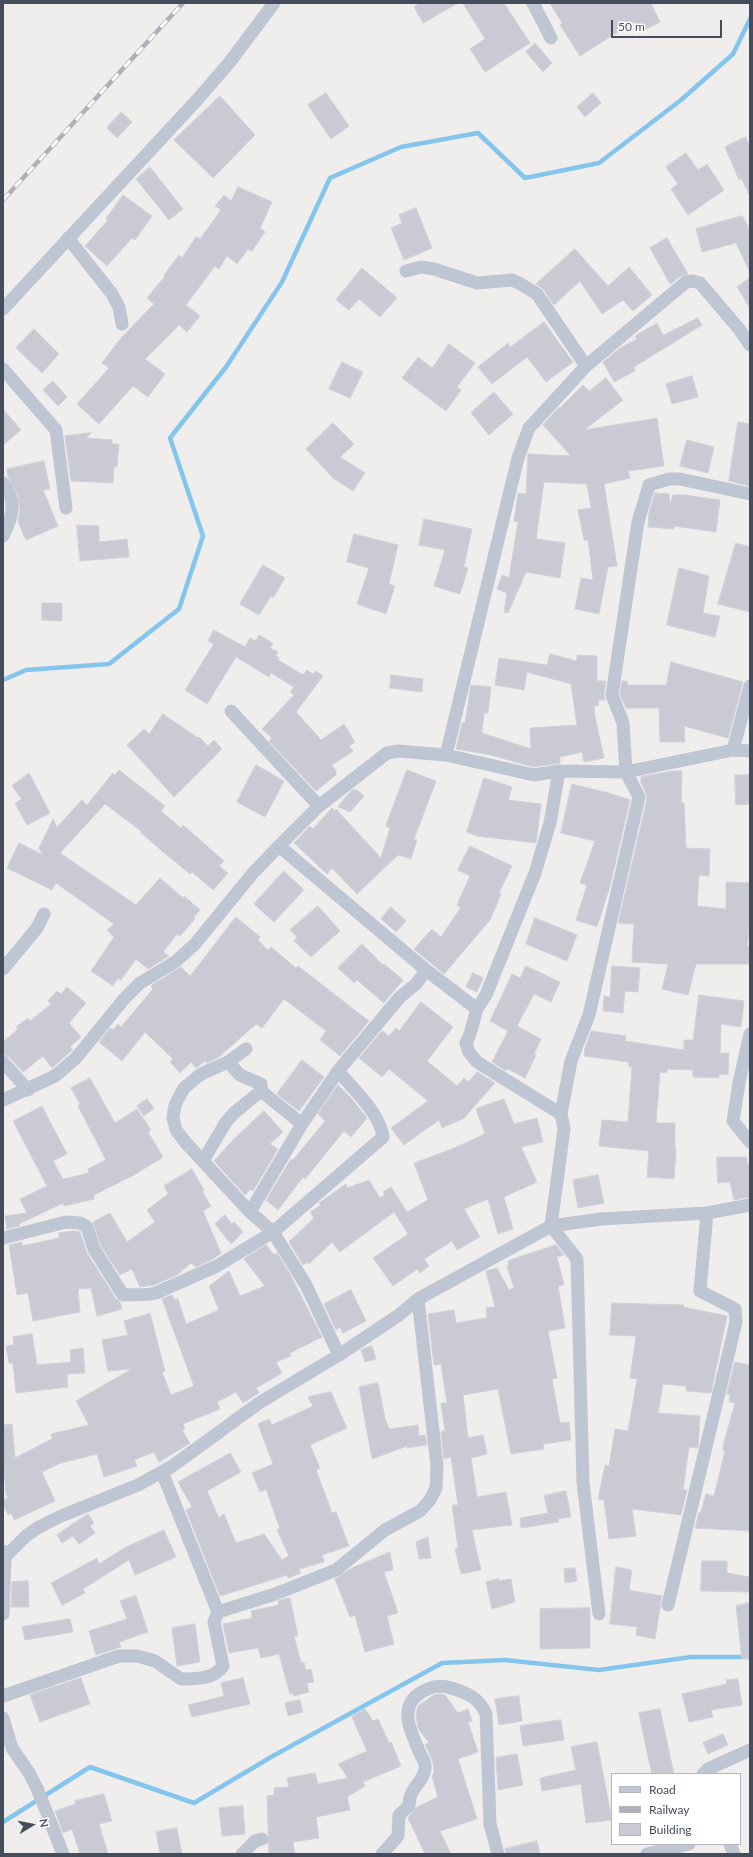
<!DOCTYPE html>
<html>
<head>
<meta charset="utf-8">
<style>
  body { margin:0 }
  #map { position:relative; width:753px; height:1857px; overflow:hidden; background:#f0eded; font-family:Lato,sans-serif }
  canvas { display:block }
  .frame { position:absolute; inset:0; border:4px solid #454c5b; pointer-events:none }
  .legend { position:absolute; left:611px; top:1773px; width:130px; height:72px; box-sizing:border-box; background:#fff; border:1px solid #b5b7bd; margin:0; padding:5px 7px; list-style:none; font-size:12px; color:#454c5b }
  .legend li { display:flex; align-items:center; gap:8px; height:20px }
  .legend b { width:20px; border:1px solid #b5b7bd }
  .north { position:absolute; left:12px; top:1805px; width:40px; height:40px; -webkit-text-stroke:3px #fff; paint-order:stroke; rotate:80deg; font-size:11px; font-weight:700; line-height:16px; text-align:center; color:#454c5b }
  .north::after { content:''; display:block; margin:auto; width:14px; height:18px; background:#454c5b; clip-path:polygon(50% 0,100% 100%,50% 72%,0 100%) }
  .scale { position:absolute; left:611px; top:20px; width:111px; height:18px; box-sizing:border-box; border:2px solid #454c5b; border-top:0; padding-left:5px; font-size:12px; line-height:14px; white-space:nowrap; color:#454c5b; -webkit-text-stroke:3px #fff; paint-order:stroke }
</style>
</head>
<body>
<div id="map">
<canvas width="753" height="1857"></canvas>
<div class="frame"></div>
<ul class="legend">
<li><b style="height:5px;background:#bfc6d3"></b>Road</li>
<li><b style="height:5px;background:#afb0b8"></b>Railway</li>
<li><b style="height:11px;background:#c9cad3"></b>Building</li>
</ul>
<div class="north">N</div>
<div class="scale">50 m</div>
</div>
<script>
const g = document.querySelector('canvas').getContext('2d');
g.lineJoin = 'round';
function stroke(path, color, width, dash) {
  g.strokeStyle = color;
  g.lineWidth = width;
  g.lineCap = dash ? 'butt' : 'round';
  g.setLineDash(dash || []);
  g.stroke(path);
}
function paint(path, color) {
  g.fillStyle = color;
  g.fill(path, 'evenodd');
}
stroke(new Path2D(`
  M3,680L26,670L109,664L179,609L203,536L170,438L226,367L282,282L330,178L401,147L478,133L525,178L599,163L681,100L733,54L750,19
  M3,1822L90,1767L194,1803L271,1757L442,1663L505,1660L599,1670L691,1657H750`), '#84c5ee', 4.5);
const building = new Path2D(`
  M420,3H458L423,23L414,7Z
  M463,3H504L530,43L485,72L470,49L485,39Z
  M550,3H651L660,22L639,33L633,22L580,56L560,25L562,23Z
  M535,43L552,63L543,72L526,52Z
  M326,93L349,126L331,139L308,105Z
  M593,93L601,103L585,117L577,107Z
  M220,96L255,135L213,178L174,140Z
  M121,112L132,122L117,138L107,128Z
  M746,137L750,148V196L741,178L739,180L725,147Z
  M686,153L698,170L707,164L724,190L688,215L671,189L678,184L666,167Z
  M150,167L183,209L169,220L136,179Z
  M238,187L272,202L260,228L265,232L252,251L248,249L237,264L227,256L219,269L215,266L186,305L200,316L187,332L179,325L145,359L165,374L148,397L133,386L99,424L77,404L109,368L102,363L121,338L154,304L147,298L165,276L164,275L179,255L182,258L196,237L200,239L221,210L215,206L224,195L231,201Z
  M123,195L152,216L135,240L132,238L107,266L85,246L108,220L106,219Z
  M416,208L432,248L404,260L391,228L402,223L399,215Z
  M742,216L747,224L750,234V272L736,243L702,252L696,229Z
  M667,238L688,274L681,276L670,284L650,248Z
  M575,249L608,286L629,267L652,295L633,311L623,300L602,314L580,281L554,305L543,289L536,284Z
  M362,268L397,298L380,317L359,299L349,310L336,300Z
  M750,278V308L737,287Z
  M698,318L702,325L634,367L635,371L614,382L603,362L620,348L637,339L635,336L657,323L663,335Z
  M544,322L573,362L546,382L527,357L492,384L478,367L508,343L510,347Z
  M34,329L59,354L42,373L16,348Z
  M449,344L475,363L457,387L461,390L446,411L402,378L418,357L432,368Z
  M342,362L363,372L350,398L329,389Z
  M692,376L698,397L672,404L666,384Z
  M606,378L623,400L584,430L657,418L664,466L628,471L630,478L604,484L617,566L608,567L599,614L575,609L581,578L593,580L588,540H584L578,510L591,508L587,484L544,482L536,539L565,543L560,578L526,572L508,613L504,612L507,593L497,589L502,575L509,578L518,522L514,521L518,493L526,494L528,454L571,456L543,425L559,407L560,408L583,385L589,391Z
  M53,381L67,397L58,406L43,390Z
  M494,392L513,414L489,435L471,413Z
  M3,409L21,430L3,445Z
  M738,422L750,424V486L729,481Z
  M333,423L354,444L340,457L365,473L353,491L333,478L306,449Z
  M91,433L86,438L112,440V444H119L117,467H114L113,483L71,481L65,436Z
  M687,440L714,447L708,473L680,466Z
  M44,461L50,489L43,490L58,526L26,540L18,521L20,510L18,495L8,477L7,469Z
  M655,493L669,494L670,505L673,495H685L720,500L716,532L674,526V529L648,527L649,513Z
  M424,519L472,529L464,567L468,568L460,594L434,586L445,550L419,545Z
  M77,525L99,526V542L127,539L129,557L80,561Z
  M354,534L398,545L389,584L395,586L386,614L357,604L369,568L347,562Z
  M736,543L750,547V612L718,604Z
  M263,565L285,578L273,598L271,596L259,615L240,604Z
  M679,568L709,576L703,613L720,616L715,637L667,625Z
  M42,603H62V621L42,620Z
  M214,630L245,647L250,638L256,641L259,635L273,643L270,648L278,652L276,656L279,658L278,660L303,675L307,670L313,674L316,671L323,676L296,712L321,740L344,724L355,742L349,746L353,751L332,765L336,771V775L316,791L269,741L272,738L262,729L294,695L290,692L294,687L271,673L269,677L236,657L207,704L185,690L214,644L208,641Z
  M550,654L577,661V655L597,656V681H606L604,694L605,700H598L599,705L594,706L595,717L604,758L584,762L582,752L560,757V763L533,767L491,755L456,749L462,723H465L471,685L491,687L488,713H484L482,733L531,749L530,728L577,725L571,684L527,672L524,690L495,685L499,658L547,665Z
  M671,662L743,682L728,738L684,726L685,742H660L659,708H626L620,694L622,681H627V685H666Z
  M391,675L423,679L422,692L390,688Z
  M163,714L198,738L199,737L208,746L214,740L222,749L174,797L127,745L144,729L149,734Z
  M256,765L284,781L265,817L237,802Z
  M119,770L165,806L161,811L181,828L183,825L224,861L219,866L228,873L213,890L192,872L190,874L161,850L140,832L141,831L105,804L60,853L136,905L160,878L183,898L184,896L200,910L194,917L195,919L180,936L177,934L163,952L169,956L148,969L136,959L121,980L118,978L113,986L91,971L114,937L107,930L114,924L56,883L52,890L7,868L19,843L43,855L39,848L53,819L57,827L82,800L87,805L113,773L115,775Z
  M407,770L436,781L414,839L417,840L411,859L398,855L357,894L332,868L327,874L294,843L310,826L313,829L332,808L335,811L336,809L381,858L390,828L386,826Z
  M673,771H682L681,803H684L686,848L710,849L709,876L699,875L697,906L726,909V882L750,883V919L747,947H750V964H696L688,995L662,989L668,964L632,962L634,924L618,923L647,799L646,793L641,783V777Z
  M29,773L50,813L27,825L15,803L22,799L12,786Z
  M735,775H750V804L736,805Z
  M484,778L512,787L508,800L541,804L536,843L477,836L467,832Z
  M572,784L609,793L630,800L610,886L597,927L576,920L587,885L580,883L595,841L561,833Z
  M352,790H357L364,796L350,812L338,807Z
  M470,846L512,866L499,893L501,894L490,920L444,974L414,949L432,929L441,937L461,907L457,905L470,876L458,870Z
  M284,871L304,890L274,922L254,904Z
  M318,906L340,931L311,957L294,941L297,937L290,930Z
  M391,907L406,921L396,932L381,919Z
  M236,917L260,937L258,940L268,950L271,947L296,968L298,966L369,1021L340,1056L320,1040L326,1031L284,999L262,1028L256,1024L219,1057L207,1063L205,1061L196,1068L191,1062L180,1073L170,1062L173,1059L145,1032L122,1061L99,1042L110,1028L113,1030L118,1024L121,1027L153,989L151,986L152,985L181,967L190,976Z
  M535,918L577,935L567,961L526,944Z
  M362,944L383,965L384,964L403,980L384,1003L357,980L354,983L338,968Z
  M526,966L560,982L551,1002L534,994L517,1026L541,1039L534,1054L536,1055L525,1078L508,1069L506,1071L492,1062L508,1031L490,1021L512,974L520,978Z
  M612,966L640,968L638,992L625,991L623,1013L603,1011L604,996L610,997Z
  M473,973L483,978L477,992L466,987Z
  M67,987L86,1003L69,1023L81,1037L70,1047L73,1050L70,1052L52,1068L43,1056L23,1072L9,1057L3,1054V1042L18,1029L16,1027L28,1018L30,1021L51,1004L48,1001L57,991L61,994Z
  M699,995L744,1001L741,1027L721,1024L720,1053H729L728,1075L719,1074V1078L693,1077V1070L667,1069V1073L660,1072L656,1123H675V1149H676L674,1179L647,1177L649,1151L599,1146L602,1120L628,1122L632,1067H629V1062L584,1056L585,1048L591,1031L626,1036L625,1041L684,1050V1040H693Z
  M421,1002L453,1027L427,1061L457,1086L464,1078L468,1082L477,1072L495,1083L464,1118L442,1128L439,1120L404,1145L391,1128L428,1101L389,1069L382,1077L359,1058L382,1031L389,1036L396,1028L399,1031Z
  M302,1060L324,1077L299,1111L277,1094Z
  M90,1078L115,1123L137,1109L151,1130L148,1132L163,1157L134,1175L94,1195V1199L64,1206L63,1203L19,1224V1226L7,1229L5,1216L27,1213L20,1199L47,1186L13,1121L42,1106L67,1154L53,1161L63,1179L89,1173L88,1169L106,1160L78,1106L80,1104L71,1088Z
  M338,1085L352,1099L367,1118L351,1137L344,1131L305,1179L303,1177L278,1210L266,1200L291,1159L293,1160L325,1121L318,1114Z
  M147,1099L154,1108L144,1116L137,1106Z
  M504,1099L514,1124L537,1118L543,1142L521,1147L537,1182L504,1197L513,1229L498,1234L488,1199L464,1209L480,1237L457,1250L452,1241L424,1259L429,1266L420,1273L417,1269L393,1286L373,1258L408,1234L394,1212L340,1252L332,1242L309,1264L308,1262L303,1265L289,1242L314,1218L310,1212L321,1205L319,1203L346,1184L347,1188L369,1180L380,1198L385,1195L383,1192L391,1187L407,1212L428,1200L414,1163L452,1149L485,1134L476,1109Z
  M264,1111L283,1132L270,1144L278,1149L253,1191L251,1189L245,1195L214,1161L230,1143Z
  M717,1157H747V1164H750V1197L734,1200L730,1182L718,1183Z
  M192,1169L204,1190L202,1191L211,1206L203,1211L221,1253L213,1259L196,1267L191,1263L177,1275L154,1285L140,1287L132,1269L120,1275L101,1246L93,1222L110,1213L127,1242L155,1222L147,1210L168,1194L164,1186Z
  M598,1175L604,1203L578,1208L573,1180Z
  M225,1215L232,1224L234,1222L243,1232L231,1244L215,1224Z
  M74,1231L80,1232L87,1253L116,1299L120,1302L122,1309L97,1316L91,1288L78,1289L80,1312L33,1321L28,1293L17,1295L9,1245L22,1242V1246L59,1238V1233Z
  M266,1245L274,1255L277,1253L290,1274L322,1337L290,1353L291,1356L276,1362L282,1373L256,1388L259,1393L243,1403L236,1392L217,1402L220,1409L183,1424L185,1429L182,1430L190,1443L159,1462L154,1452L134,1460L137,1466L104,1477L97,1454L61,1463L42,1472L55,1501L14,1520L11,1513L8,1515L3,1504V1500L8,1498L6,1494L3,1458V1425L12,1424L15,1458L52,1439L51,1434L89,1425L76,1401L132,1369L108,1371L102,1340L128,1335L124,1321L150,1313L165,1371L162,1372L171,1395L194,1386L162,1299L172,1295L175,1300L178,1299L186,1324L219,1310L209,1286L229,1271L240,1296L265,1286L244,1259Z
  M556,1245L564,1255L557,1257L564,1285L558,1286L565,1328L548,1331L557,1378L552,1379L560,1423L569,1422L571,1440L543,1444L544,1449L511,1454L498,1389L463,1395L468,1438L483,1435L487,1454L471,1458L477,1497L506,1492L512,1525L472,1530L481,1570L461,1574L455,1549L458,1548L452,1505H458L451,1457L444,1459L441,1432L445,1431L441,1403H447L441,1364L434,1365L428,1314L454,1310L456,1323L487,1318L486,1308L495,1307L486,1271L497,1268L509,1290L514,1288L507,1266L509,1265L508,1261Z
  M351,1290L366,1321L343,1333L340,1327L336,1330L324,1304Z
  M612,1303L684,1305L683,1307L727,1316L711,1393L686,1391V1386L663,1384L658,1413L700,1416L698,1448L689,1447L683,1490H687L681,1515L632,1509L636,1536L609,1539L604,1500L598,1499L605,1465L609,1466L615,1429L628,1431L637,1379L630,1378L636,1336L610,1335Z
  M32,1334L37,1365L71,1362L70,1350L83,1348L85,1373L67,1374L68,1387L16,1393L13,1363H9L6,1346L14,1345L13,1337Z
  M372,1346L376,1359L365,1362L361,1350Z
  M735,1362L750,1365V1531L695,1528L699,1512H701L706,1494L714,1496L725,1451L723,1450L724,1442L735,1403L729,1402L730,1394H727Z
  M378,1383L385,1418L389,1429L418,1425L419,1436L425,1435L427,1445L407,1448V1446L372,1459L359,1387Z
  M331,1392L347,1428L310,1445L320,1468L316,1470L332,1513L336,1512L349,1546L322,1555L324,1562L299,1569L301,1573L288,1578L287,1575L220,1596L186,1510L192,1507L178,1482L230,1453L241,1472L207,1491L219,1518L224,1514L236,1543L264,1534L282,1560L289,1556L277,1530L280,1529L266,1489L260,1492L252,1473L273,1464L258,1424L269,1419L272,1425L313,1406L308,1397Z
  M566,1491L571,1517L558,1519L559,1522L521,1528L520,1518L548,1513L544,1496Z
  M88,1514L94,1523L90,1526L95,1533L79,1544L73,1536L62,1543L57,1535Z
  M164,1530L176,1557L135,1575L129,1560L83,1589L85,1593L62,1605L51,1583L97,1558L99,1564L124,1548Z
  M428,1537L431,1558L419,1559L416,1542Z
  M390,1552L393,1570L384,1572L398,1613L387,1616L394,1644L365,1652L355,1615L350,1617L335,1579L350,1569Z
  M702,1561H727V1573L750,1577V1592L701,1591Z
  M616,1567L632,1570L629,1590L662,1596L655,1639L636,1635L637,1627L610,1624Z
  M575,1568L577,1581L565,1583L564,1569Z
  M499,1579V1581L511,1579L515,1602L492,1609L486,1582Z
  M28,1581L29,1607H11L12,1582Z
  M136,1596L148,1632L119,1642L121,1647L96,1655L89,1631L127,1619L120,1601Z
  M290,1598L298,1636H294L301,1663L304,1662L306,1670L311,1669L314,1682L307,1683L309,1692L294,1696L292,1693L290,1694L279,1654L261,1658L258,1648L229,1653L223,1624L252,1618L251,1611L279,1605L278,1601Z
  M750,1603V1658L742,1659L736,1606Z
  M590,1608V1648L540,1649V1609Z
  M70,1619L73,1632L25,1640L22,1627Z
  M195,1624L200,1662L177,1666L172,1628Z
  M81,1678L90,1704L40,1722L30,1695Z
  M243,1678L250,1704L192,1717L188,1705L224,1696L221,1683Z
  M738,1679L742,1705L711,1710L713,1717L689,1722L682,1694L727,1684L726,1680Z
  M439,1694L445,1695L458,1713L468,1709L472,1721L468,1722L478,1752L458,1759L477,1819L440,1831L451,1854H425L408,1818L417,1807L438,1797L432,1776L434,1773L433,1762L425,1744L429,1743L418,1728L416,1714L418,1706L434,1695Z
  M519,1696L522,1721L499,1725L495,1699Z
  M300,1700L303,1712L288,1716L285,1703Z
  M365,1709L373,1721L378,1719L389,1743L391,1742L401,1766L363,1782L365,1786L347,1797L350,1810L316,1817L319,1838L293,1842L295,1854H269L267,1796L274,1795V1788L289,1787L287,1778L315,1773L318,1784L348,1778L338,1764L367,1751L352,1717Z
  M660,1709L674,1774H652L648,1757L639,1713Z
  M561,1720L564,1740L523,1746L520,1726Z
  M723,1734L728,1745L708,1754L703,1743Z
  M597,1742L612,1820L586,1823L581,1784L542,1791L540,1778L576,1770L571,1747Z
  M517,1754L523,1785L498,1790L496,1758Z
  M104,1794L112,1821L99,1824L108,1854H80L72,1829L63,1833L55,1811L76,1804L75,1801Z
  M243,1806L245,1834L222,1836L219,1808Z
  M177,1828L182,1854H160L156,1832Z
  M537,1841L540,1854H506L505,1849Z`);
paint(building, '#c9cad3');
stroke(building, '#d0d1d9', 1);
stroke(new Path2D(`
  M533,3L551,38
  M68,238L112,294L119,307L122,324
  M406,271L421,267L434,269L477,283L512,280L519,283L537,294L586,366
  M3,309L197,100L229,63L274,3
  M3,369L56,430L66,508
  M3,483C18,501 12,518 3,536
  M231,711L319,806
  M733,750L750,686
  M446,755L518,458L529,428L586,366L686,282L693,281L700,283L739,329L750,345
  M279,846L426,970
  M3,969L37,928L44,914
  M477,1009L470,1034L466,1043L469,1052L477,1062L561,1114
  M750,1034L739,1083L733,1121L750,1142
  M246,1049L228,1062L201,1074L184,1088L175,1105L173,1118L176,1130L186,1143L250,1212L273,1232L306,1285L339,1355
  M3,1062L28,1090
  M228,1062L240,1075L261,1084V1091L302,1124
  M3,1100L55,1076L76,1058L124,999L140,983L175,962L195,944L253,873L279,846L319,806L387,753L398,751L446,755L534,775L559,771L626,772L733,750L750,751
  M203,1161L226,1122L234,1113L261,1091
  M250,1212L302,1124L338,1071L400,997L416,984L426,970L477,1009L486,995L535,873L550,823L559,771
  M3,1238L66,1222L80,1223L87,1227L94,1249L123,1295C134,1294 145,1296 156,1293L217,1266L273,1232L383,1137C380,1113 353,1089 338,1071
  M162,1472L218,1612
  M3,1551L5,1557L3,1614
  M5,1557L26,1536L39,1527L61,1516L138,1485L171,1467L259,1403L339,1355L399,1315L418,1299L551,1226L601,1219L707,1213L750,1205
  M668,1605L736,1322L735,1309L700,1291L707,1213
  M599,1614L583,1483L577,1259L551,1226L564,1129L561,1114L571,1061L589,1015L639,797L626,772L623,723L612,695L638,522L649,485L669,479H680L750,494
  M3,1696L119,1656H137L155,1661L181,1679C195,1679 215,1679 223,1666L214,1622L218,1612L275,1594L336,1570L385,1530L420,1511L430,1500L436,1488L437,1466L418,1299
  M3,1718L12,1748L29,1773L37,1788L63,1854
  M703,1774L708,1769L750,1750
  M730,1844L734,1854
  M242,1854L255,1841L262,1839
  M382,1854L398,1836L399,1815L409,1806C409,1786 424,1783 425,1768C426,1763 422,1758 420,1753C412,1734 397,1708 420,1693C430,1687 439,1684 451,1688C468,1693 479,1698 486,1714L490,1824L498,1854
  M647,1854L689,1844`), '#bfc6d3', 13);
const rail = new Path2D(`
  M3,200L183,3`);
stroke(rail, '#afb0b8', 4.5);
stroke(rail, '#fff', 3, [9]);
</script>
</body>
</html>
